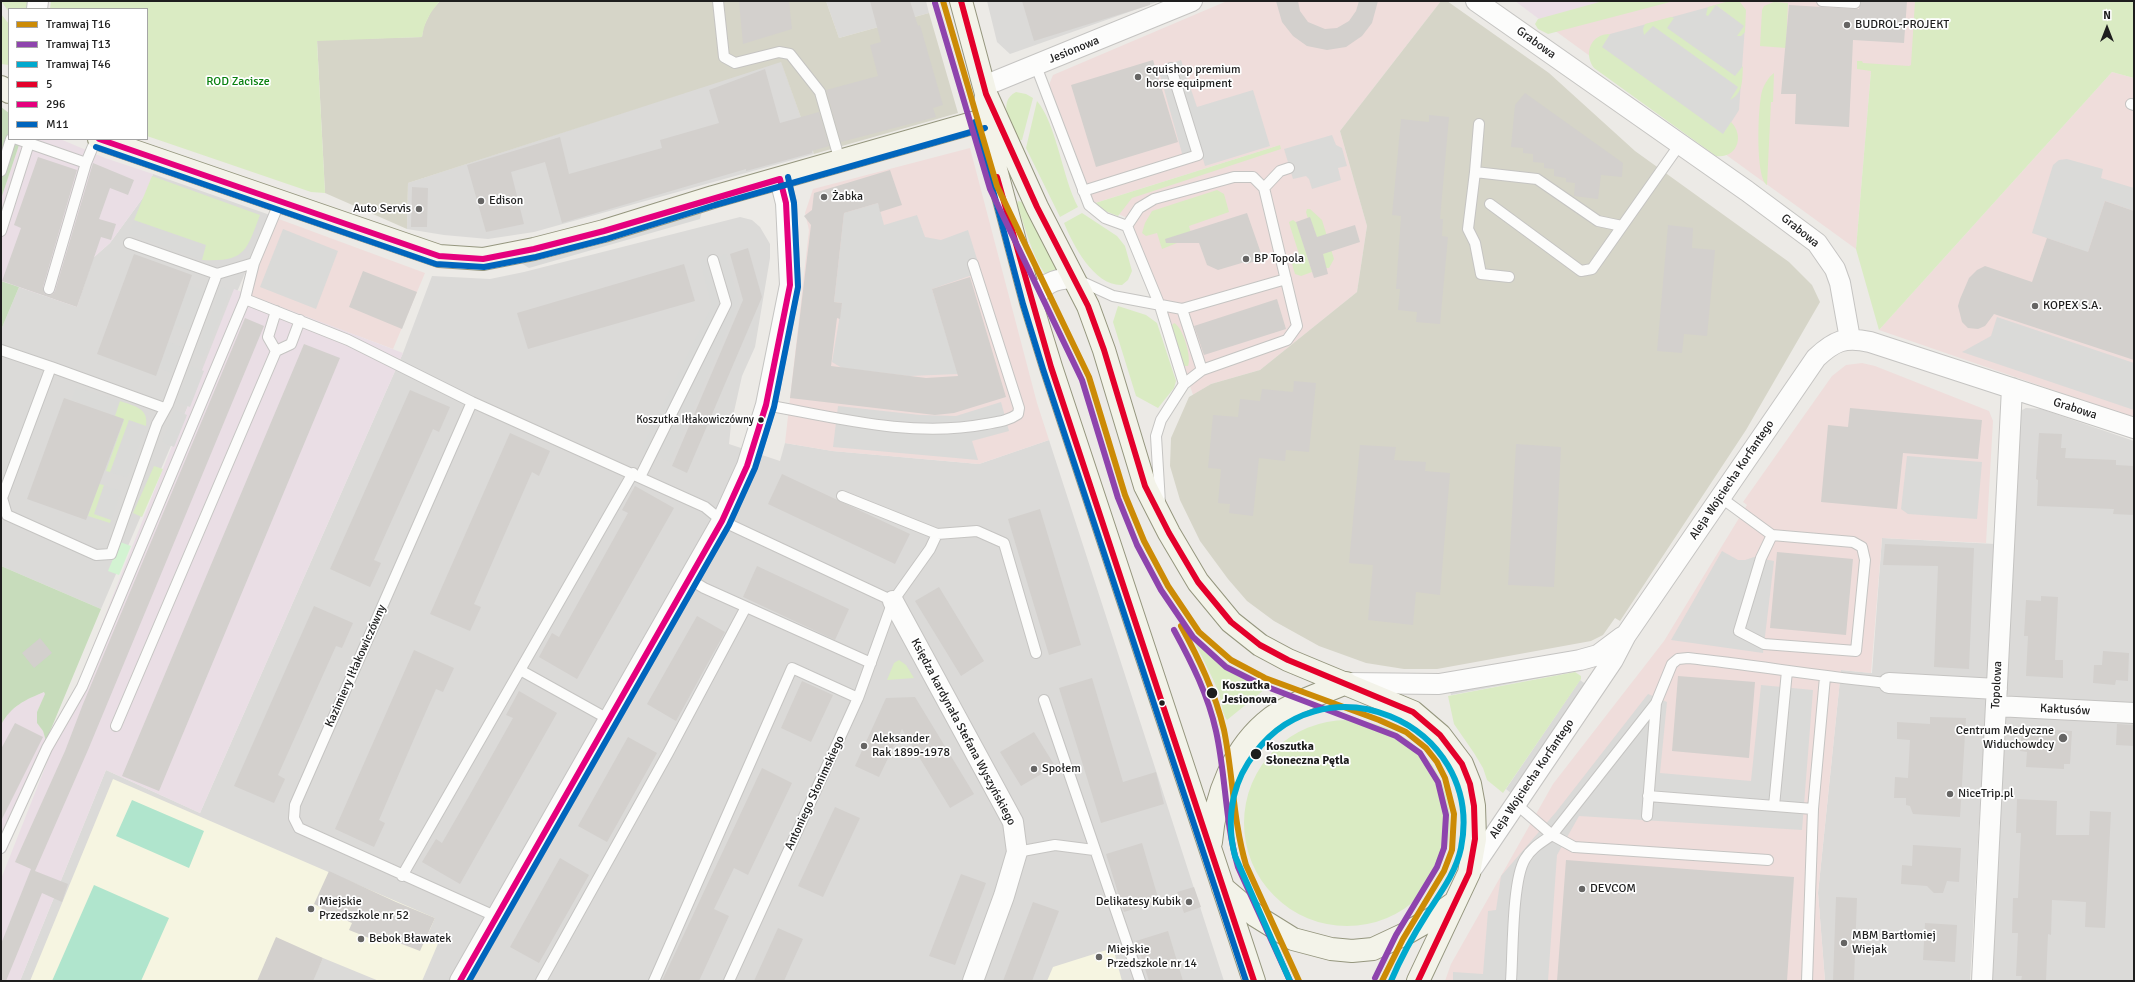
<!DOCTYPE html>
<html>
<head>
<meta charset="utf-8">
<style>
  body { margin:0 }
  #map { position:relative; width:2135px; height:982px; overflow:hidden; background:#eceae6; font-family:Signika,sans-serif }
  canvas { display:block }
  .frame { position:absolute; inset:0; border:2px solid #1e1e1e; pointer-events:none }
  .legend { position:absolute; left:8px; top:8px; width:140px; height:132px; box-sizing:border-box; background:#fff; border:1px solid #a5a5a5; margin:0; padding:5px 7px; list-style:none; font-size:12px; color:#1e1e1e }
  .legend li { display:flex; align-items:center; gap:8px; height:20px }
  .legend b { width:20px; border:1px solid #a5a5a5 }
  .north { position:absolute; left:2087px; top:8px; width:40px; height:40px; -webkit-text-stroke:3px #fff; paint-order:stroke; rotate:0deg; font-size:11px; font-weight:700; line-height:16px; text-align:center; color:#1e1e1e }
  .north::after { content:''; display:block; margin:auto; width:14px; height:18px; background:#1e1e1e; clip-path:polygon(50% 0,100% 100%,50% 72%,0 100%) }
</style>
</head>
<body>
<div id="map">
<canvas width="2135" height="982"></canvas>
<div class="frame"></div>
<ul class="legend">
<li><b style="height:5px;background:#cc8b06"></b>Tramwaj T16</li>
<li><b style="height:5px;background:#8e44ad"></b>Tramwaj T13</li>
<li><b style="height:5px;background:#00a9ce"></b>Tramwaj T46</li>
<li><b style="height:5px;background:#e4002b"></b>5</li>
<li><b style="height:5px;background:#e5007d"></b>296</li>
<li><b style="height:5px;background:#0065bd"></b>M11</li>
</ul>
<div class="north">N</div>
</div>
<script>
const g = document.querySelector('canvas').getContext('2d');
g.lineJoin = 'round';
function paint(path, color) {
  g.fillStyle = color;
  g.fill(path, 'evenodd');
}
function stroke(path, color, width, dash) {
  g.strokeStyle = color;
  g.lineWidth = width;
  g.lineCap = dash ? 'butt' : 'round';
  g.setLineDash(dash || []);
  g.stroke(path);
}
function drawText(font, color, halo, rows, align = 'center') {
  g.font = font + ' Signika,sans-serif';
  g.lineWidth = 3.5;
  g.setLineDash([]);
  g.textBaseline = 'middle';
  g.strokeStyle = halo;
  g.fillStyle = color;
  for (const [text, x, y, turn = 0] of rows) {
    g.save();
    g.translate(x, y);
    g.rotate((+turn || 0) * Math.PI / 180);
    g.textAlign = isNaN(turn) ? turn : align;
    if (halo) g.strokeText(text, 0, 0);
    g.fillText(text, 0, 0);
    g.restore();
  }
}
paint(new Path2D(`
  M826,1H926L929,13L839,38Z
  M987,1H1160L1010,54L997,42Z
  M781,61L814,154L534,232L488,239L444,235L407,229L408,183Z
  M153,174L270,215L101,609L1,566V330L19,287L77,307L93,258L110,243L145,195Z
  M740,217L752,220L760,227L770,244V258L755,347L742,376L731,425L729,444L780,461L785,443L833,451L979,464L1049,440L1224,981H20L106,770L200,813L403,353L432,276L490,279L524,272Z
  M2026,408L2041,409L2134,441V705L2010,698L2005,692L2020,411Z
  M1882,538L1995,544L1970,981H1825L1818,893L1841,670L1872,673Z
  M2003,716L2134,721V981H1991Z`), '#dbdad8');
paint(new Path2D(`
  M1227,1H1441L1340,131L1367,226L1357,292L1260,370L1211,384L1193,395L1161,299L1127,218L1103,207L1280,145L1092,204L1049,85L1053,75Z
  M1621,1H1939L1912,65L1905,73L1871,71L1856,249L1543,22Z
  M2112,72L2134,78V418L1879,330Z
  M970,148L1037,403L1049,440L979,464L832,451L785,443L809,230L805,213L813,189Z
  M276,218L425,273L393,349L245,294Z
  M1862,363L1875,366L1989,411L1993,421L1986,543L1882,538L1871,673L1841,670L1818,893L1825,981H1445L1451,964L1553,784L1664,641L1747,505L1743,502L1832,376L1846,365Z`), '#efdddb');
paint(new Path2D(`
  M1515,1H1619L1543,22Z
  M21,139H60L105,158L153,174L145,195L110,243L93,258L77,307L1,281V199Z
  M234,289L403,353L200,813L106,770L20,981H1V879Z
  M44,692L46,694L37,712V723L43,731L46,741L1,835V725L7,713L25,700Z`), '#eadee5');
paint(new Path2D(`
  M113,779L435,918L428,934L440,939L422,981H379L323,958L312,981H30Z
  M1113,948L1122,981H1047L1053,967Z`), '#f6f5e1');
paint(new Path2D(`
  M1716,5L1745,26L1739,110L1723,135L1601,47L1610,34Z
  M1181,60L1197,107L1253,90L1270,146L1205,166L1203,159L1185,164L1158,68Z
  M1332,135L1336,145L1342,148L1347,166L1338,168L1341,180L1312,189L1309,179L1306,176L1293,179L1284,149Z
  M2067,159L2103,169L2101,178L2134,188V211L2105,201L2087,255L2075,252L2076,248L2032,233L2053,165L2059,160Z
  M878,203L884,225L917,215L925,237L941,240L968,230L981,272L932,289L958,374L909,376L842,368L832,362L842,303L834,302L844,213Z
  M702,211L700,219L529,268L521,263Z
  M134,220L207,246L202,260L129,234Z
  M283,229L338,251L316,309L260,287Z
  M726,254L739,302L670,462L641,449L712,306L700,261Z
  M189,285L204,290L189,331L174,325Z
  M222,287L230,290L204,357L196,353Z
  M1997,317L2134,363V410L1962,352L1991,336Z
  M168,341L182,347L171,373L159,368Z
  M191,366L204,371L190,407L177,402Z
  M76,387L120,401L115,416L72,400Z
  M1001,402L1009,431L972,441L978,460L833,447L838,406L920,415L956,416Z
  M175,410L187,415L174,447L162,442Z
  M129,419L146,426L127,478L110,472Z
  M1907,456L1982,462L1977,519L1908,514L1901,509Z
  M104,485L121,491L111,520L94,514Z
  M1722,551L1738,560H1745L1754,557L1774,561L1763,653L1671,640Z
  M1572,664L1573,672L1451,695L1450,689Z
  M1580,680L1587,685L1512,794L1506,789Z
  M1761,685L1813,690L1802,830L1579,816L1557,855L1548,981H1453V972L1483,974L1488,911L1496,910L1501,876L1556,812L1648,694L1667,702L1660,773L1751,781Z`), '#dadad8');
paint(new Path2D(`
  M440,1H826L839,38L929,13L958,113L814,154L781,62L408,183L407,229L325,193L317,40L422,37L423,28L431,11Z
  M1441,1H1447L1549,73L1635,151L1789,262L1812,285L1820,302L1746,430L1620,621L1615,618L1603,635L1591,641L1437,669H1404L1366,663L1319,646L1274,621L1247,601L1228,579L1200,541L1180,500L1170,466L1171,438L1189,397L1211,384L1260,370L1357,292L1367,226L1340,131Z`), '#d6d5c8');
paint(new Path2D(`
  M1,1H30L29,9H9V12Z
  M51,1H440C430,12 424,23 422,37L317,41L325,193L311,192L147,136V9H50Z
  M1603,1H1674L1548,34L1538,29L1535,24L1538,19Z
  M1729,1L1740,2L1746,10L1745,32L1741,36H1737L1744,26L1716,5L1708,16L1706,15L1708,7Z
  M1915,1H2134V78L2112,72L1879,330L1856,249L1871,71L1857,69V61H1862L1863,63L1909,66L1911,65Z
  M1774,2L1788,3L1786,48L1760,46L1762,10L1764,6Z
  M1,14L9,24V65L1,64Z
  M1671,17L1674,18L1667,28L1735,76L1743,66C1742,79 1744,93 1730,100L1738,87L1653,26L1644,35L1643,29L1645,24Z
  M1610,34L1602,47L1723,134L1731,122C1745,136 1737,159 1716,156L1594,68C1583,53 1591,34 1610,34Z
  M1774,73L1773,102H1771L1767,185C1755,177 1758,105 1762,91C1764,85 1769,76 1774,73Z
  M1016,92L1026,94L1033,98L1022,140L1018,141C1012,128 996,102 1016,92Z
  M1037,101C1057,125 1062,177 1078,207L1060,217L1026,148Z
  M1280,145L1281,149L1132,198L1118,216L1089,205Z
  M152,176L260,215C246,252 245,262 202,260L206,245L134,220Z
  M1217,190L1224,194L1229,212L1189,226L1192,237L1162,249L1157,233L1146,236L1142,233L1145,223L1152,211Z
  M1018,201L1022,202L1057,270L1045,274C1031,253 1025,227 1017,204Z
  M1307,209H1310L1322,220L1334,259L1329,268H1326L1322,263L1325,262L1314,229H1311L1306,212Z
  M1082,213L1117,236L1125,246L1132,271L1128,280L1122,285C1094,286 1073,245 1064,223Z
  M1293,220L1297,223L1312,272L1301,276L1295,274L1290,257L1299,254L1290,226L1289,222Z
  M1118,306L1146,315L1157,323L1176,381L1174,388L1158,408L1136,396L1113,322Z
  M1174,323C1183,327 1192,358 1188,366H1184L1182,362L1171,326Z
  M120,401C134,406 149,408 146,426L129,420L110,472L106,471L124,420L115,416Z
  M154,466L163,469L142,517L133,513Z
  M99,484L104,485L94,514L111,520L110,523L88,516Z
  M1192,634L1214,654L1231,666L1270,685L1227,720C1221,711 1222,702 1219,693C1211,674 1202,657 1193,639Z
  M899,660L906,665L914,678L887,680L894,663Z
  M1575,672L1581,676V679L1503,793L1487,780L1483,768L1474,753L1454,724L1448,696Z
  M1244 823a103 103 0 1 1 206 0a103 103 0 1 1-206 0Z`), '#daebc3');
paint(new Path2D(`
  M1,107L9,113V139H21L1,199Z
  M1,281L19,287L1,330Z
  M1,566L101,609L46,741L43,731L37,723V712L45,694L44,692C25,700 11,706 1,725Z`), '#c7dcbb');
paint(new Path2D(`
  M120,542L131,546L119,575L108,571Z`), '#d3f3d2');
paint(new Path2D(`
  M132,800L204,831L189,868L116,836Z
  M94,885L169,918L141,981H52Z`), '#b0e5cd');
paint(new Path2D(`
  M739,1H789L792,29L743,44Z
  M870,1H910L918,26L920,25L943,105L933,108L936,117L841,142L826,90L878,76L870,45L881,42Z
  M1022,1H1150V5L1034,41Z
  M1276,1H1298L1300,11L1308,22L1325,29L1337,28L1349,21L1356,11L1359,1H1378L1372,23L1362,36L1346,47L1327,50L1307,46L1293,36L1282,22Z
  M1861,1H1907L1904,43L1853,40L1849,127L1795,124L1796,94H1781L1789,5L1855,9H1859Z
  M1153,60L1178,142L1096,167L1071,85Z
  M765,69L780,123L819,112L829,146L812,151V153L746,171V169L562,223L545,162L511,172L524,224L486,232L467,165L560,137L569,174L662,148L660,140L719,123L709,90Z
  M1525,93L1623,163L1622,177L1601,175L1598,199L1574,196L1575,183L1566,182V178L1554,176V169L1544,168V163L1533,162V154L1523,153V148L1511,147L1515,105Z
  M1429,115L1449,117L1440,219H1443L1442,236L1448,237L1440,324L1416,322L1417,312L1398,310L1400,289H1396L1401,216L1392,215L1401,119L1429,122Z
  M38,157L77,170L43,287L44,293L48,295L53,294L55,291L93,163L134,180L128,195L110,188L99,219L116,224L111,240L101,237L77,307L2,281L21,228L14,225Z
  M890,170L902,205L880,212L878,203L844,213L834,302L842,303L840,319L837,318L831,366L926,378L958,376L932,289L970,277L1006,397L954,413L935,415L790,398L811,225L804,216L812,210L814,193Z
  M412,187L428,188L427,227H411Z
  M2105,201L2134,211V360L1994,314L1985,326L1978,329L1968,328L1962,322L1958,306L1960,299L1969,278L1977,270L1985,266L2032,282L2047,238L2088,252Z
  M1247,213L1263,259L1246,264L1245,262L1218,270L1207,265L1199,243H1166L1165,239Z
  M1310,217L1317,237L1355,225L1360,242L1323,254L1328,274L1314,278L1296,222Z
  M1668,225L1693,228L1692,248L1715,250L1707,336L1684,334L1682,353L1657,351Z
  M748,248L762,297L687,473L672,466L743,300L730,254Z
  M134,254L192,275L156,376L97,354Z
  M684,264L695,301L528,349L517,313Z
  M363,271L417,292L402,329L349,307Z
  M1277,299L1286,329L1204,355L1194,326Z
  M245,318L264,326L88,750L35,871L68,884L62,902L42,893L6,981H1V944L31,869L15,862L65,751L83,704Z
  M304,344L340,358L159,791L122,776Z
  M1294,381L1316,383L1309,452L1286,450L1285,461L1259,458L1253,516L1229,513L1230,504L1218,503L1221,469L1208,468L1213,415L1238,417L1240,399L1260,401L1262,389L1293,392Z
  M410,390L450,407L439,432L433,429L382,542L374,560L381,563L370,587L330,569Z
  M64,398L124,419L86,520L27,499Z
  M1850,408L1982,420L1978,459L1903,453L1897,509L1821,502L1828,425L1848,427Z
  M510,433L550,451L539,476L532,472L474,604L481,607L470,631L430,614Z
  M2039,433L2062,434L2061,448H2066L2065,458L2116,460V465L2134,466V515L2113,514L2114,509L2037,506L2038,480L2036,479Z
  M1516,444L1561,447L1554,587L1508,585Z
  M1360,445L1396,447L1394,460L1426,462L1425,471L1450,473L1440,595L1416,592L1413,625L1368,620L1373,565L1349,563Z
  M782,474L910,534L895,564L768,504Z
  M635,486L674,508L577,679L539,657L552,633L559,637L628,513L622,510Z
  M1040,509L1081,645L1049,655L1008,519Z
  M1885,544L1974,548L1969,669L1934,667L1938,566L1883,565Z
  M1777,552L1853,559L1846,635L1770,628Z
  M757,566L849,609L835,640L743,597Z
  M939,587L984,661L961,676L915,601Z
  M2041,596L2058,597L2055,660H2063V678L2026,676L2028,636H2024L2026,600L2041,601Z
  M314,606L353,623L342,648L336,646L278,775L285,779L274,803L234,786Z
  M697,616L725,632L676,721L647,704Z
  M40,638L52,653L34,668L22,653Z
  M414,650L454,668L443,692L436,689L417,732L379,820L385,823L374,847L335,829Z
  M2103,651L2129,653L2128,681L2116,680L2115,685L2093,683L2094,665H2102Z
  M1678,676L1755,682L1749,758L1672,751Z
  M1092,678L1123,782L1156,772L1164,804L1101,823L1059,688Z
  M802,681L833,695L811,742L781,728Z
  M519,691L557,713L460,884L422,862L436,839L442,843L468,798L513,718L506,715Z
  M915,697L974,794L950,808L902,729L879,777L855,766L886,698Z
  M1930,717L1966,718L1960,817L1913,814L1910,806L1906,805V798H1894L1895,777L1908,778L1910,740L1897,739V722L1930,724Z
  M15,723L43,737L1,821V749Z
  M2117,724L2134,725V746L2116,745Z
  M2022,728L2072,731L2070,764H2064V769L2026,767L2027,752L2020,751Z
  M1034,732L1055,766L1021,786L1000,752Z
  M628,737L657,753L607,842L578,826Z
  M762,768L792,783L748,875L734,868L714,909L729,916L699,981H662Z
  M2017,799L2057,801L2056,835H2089L2090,811L2111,812L2105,928L2085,927L2086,902L2052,900L2051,935L2048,934L2046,981H2021L2022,976H2016L2018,933H2012L2013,898H2018L2021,833H2016Z
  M835,807L860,818L823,897L798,886Z
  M1142,843L1159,901L1124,912L1106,854Z
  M1913,845L1961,848L1959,882L1947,881L1943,893H1934L1927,886L1901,884L1902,865L1912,866Z
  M560,858L589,875L539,963L510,947Z
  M1566,860L1794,877L1787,981H1557Z
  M329,871L396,902L435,918L420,951L381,936L379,942L349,930L352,923L321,909L322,908L314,904Z
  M961,874L986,883L955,965L929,956Z
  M1194,887L1201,907L1184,913L1177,892Z
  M1836,897L1857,898L1854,981H1833Z
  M1033,902L1059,911L1032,981H1003Z
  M1925,923L1957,925L1955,962L1923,960Z
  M778,928L803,939L791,965L784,981H754Z
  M1168,931L1183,981H1149L1136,941Z
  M276,937L323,958L313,981H257Z`), '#d3d0cd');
const lane = new Path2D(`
  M718,1L724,57L735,63L779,52L790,54L820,92L840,161
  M1822,1L1855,3
  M1036,66L1089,205L1105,218L1127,226L1160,306L1184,384
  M2131,104L2134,105
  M1479,124L1475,172L1537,179L1598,221L1622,226
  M17,139L86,163
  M1,171L11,139
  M1475,172L1468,229L1475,243L1481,274L1509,277
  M1264,188L1280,171L1289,168
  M1083,191L1198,155L1171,68
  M1490,204L1581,271L1592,269L1680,144
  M1127,226L1139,208L1154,199L1234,177H1253L1264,188L1297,326L1287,340L1202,370L1184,384L1161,420L1156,436L1160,503
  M1,231L29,143
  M129,243L217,274
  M1078,280L1113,296L1182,309L1286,279
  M49,289L86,163L96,139
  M245,299L254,263L280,201
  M1182,309L1202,370
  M1,350L51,367
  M276,351L291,344L300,320
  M472,402L295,805L294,818L299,828L497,917
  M766,405C838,418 913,438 986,424C997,422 1008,421 1018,414L1019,408L973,264
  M164,408L51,367L2,498L7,515L96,555L111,554L157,424L168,404L217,274L254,263
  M640,477L726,304L713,260
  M842,496L937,534L977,531L1004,543L1036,653
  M1720,497L1772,535L1853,542L1862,547L1865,560L1856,651L1764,644L1739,631L1761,558L1772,535
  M689,579L704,588L871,663
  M520,670L610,720
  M1044,700L1140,981
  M116,726L276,351L268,337L276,311
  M1648,796L1813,809
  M1515,803L1552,835L1574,847L1768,860
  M1774,806L1787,671
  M1647,816L1656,703
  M1,848L47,748L82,687L245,299L348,340L472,402L705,507L722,521L893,601
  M1017,852L1055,845L1094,850
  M402,876L633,473
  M541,981L668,753L746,607
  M654,981L792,668L858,698
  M729,981L858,698L893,601L930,549L937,534
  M1511,981C1513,954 1512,880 1525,859C1531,848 1542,842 1552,835L1656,703L1672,664L1678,659L1688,658C1755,665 1822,677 1889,683
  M1807,981L1813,809L1825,677`);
const street = new Path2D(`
  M1476,1L1747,191L1817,243L1835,269L1840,283L1850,339
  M37,9L38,1
  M984,86L1192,1
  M1031,302C1045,284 1050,279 1074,278
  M893,601L1013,822L1017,852L1004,896L973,981
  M1347,683L1439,684L1580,660L1598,655L1622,637
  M1889,683L1997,689
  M1996,706L2134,713
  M1469,873L1613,660L1626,635L1816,358C1834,341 1845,336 1870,342L2134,428
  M460,981L722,521L747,466L766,405L790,285L786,203L780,179
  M1982,981L2012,388`);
const secondary = new Path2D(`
  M961,1L986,94L1037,207L1088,306L1104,350L1145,486L1169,533L1198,582L1231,622L1260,645L1288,660L1413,712L1440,735L1462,764L1470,784L1474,806L1475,839L1469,873L1418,981
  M1,87L9,92
  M986,95L983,120L1031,302L1051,367L1254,981
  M99,139L439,256L483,259L534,249L604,231L713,197L983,120
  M1211,842C1215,796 1233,747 1271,718C1293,702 1321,694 1346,683
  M1223,888L1256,916L1293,939L1331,949L1352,951L1373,949L1405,934L1433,918L1454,903`);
stroke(lane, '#c5c4c2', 12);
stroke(street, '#c5c4c2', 22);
stroke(secondary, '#95967e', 24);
stroke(lane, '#fcfcfb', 10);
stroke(street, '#fcfcfb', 20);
stroke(secondary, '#f3f3e9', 22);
stroke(new Path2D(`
  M961,1L986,94L1037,207L1088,306L1104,350L1145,486L1169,533L1198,582L1231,622L1260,645L1288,660L1413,712L1440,735L1462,764L1470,784L1474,806L1475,839L1469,873L1418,981
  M997,177L1051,367L1254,981`), '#e4002b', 6);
stroke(new Path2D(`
  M99,139L439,256L483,259L534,249L604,231L780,179
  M460,981L722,521L747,466L766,405L790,285L786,203L780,179`), '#e5007d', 6);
stroke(new Path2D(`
  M975,122L1023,304L1043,369L1246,981
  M96,147L436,264L484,267L536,257L606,239L715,205L985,128
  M469,981L729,525L755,468L774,407L798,287L794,203L788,177`), '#0065bd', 6);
stroke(new Path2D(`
  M943,1L997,186L1089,377L1125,495L1144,541L1168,586L1199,632L1231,660L1265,678L1379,720L1406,732L1426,748L1437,762L1445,778L1454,814L1452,850L1444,871L1403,939L1382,981
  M1181,626C1199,659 1215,692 1224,730C1233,774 1233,821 1246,865L1299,981`), '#cc8b06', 6);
stroke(new Path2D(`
  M935,3L990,189L1082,380L1118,498L1137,545L1161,590L1193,637L1226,667L1262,685L1396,736L1420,753L1438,782L1446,815L1444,848L1437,867L1396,935L1375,978
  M1174,630C1192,663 1208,695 1216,731C1226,776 1225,823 1238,867L1290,981`), '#8e44ad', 6);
stroke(new Path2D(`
  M1290,981L1235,856C1227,825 1230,791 1248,763C1318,651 1486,722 1461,848C1456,872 1441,892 1428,912C1414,934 1401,957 1391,981`), '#00a9ce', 6);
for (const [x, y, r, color] of [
  [1847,25,4,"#666564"],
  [1138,77,4,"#666564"],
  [824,197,4,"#666564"],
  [481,201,4,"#666564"],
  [419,209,4,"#666564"],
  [1246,259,4,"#666564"],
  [2035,306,4,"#666564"],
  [761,420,3.5,"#1e1e1e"],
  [1212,693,6,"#1e1e1e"],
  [1162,703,3.5,"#1e1e1e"],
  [2063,738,5,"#666564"],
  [864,746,4,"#666564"],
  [1256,754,6,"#1e1e1e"],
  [1034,769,4,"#666564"],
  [1950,794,4,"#666564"],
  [1582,889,4,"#666564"],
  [1189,902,4,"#666564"],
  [311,909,4,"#666564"],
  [361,939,4,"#666564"],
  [1844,943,4,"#666564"],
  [1099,957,4,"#666564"]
]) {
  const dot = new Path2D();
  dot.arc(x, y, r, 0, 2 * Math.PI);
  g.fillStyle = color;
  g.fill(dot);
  stroke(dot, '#fff', 1.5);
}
drawText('11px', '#1e1e1e', '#fff', [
  ["Koszutka Iłłakowiczówny",754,420]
], 'right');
drawText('12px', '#1e1e1e', '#fff', [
  ["BUDROL-PROJEKT",1855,25],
  ["equishop premium",1146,70],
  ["horse equipment",1146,84],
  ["Żabka",832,197],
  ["Edison",489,201],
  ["Auto Servis",411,209,"right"],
  ["BP Topola",1254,259],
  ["KOPEX S.A.",2043,306],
  ["Centrum Medyczne",2054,731,"right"],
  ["Widuchowdcy",2054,745,"right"],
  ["Aleksander",872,739],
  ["Rak 1899-1978",872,753],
  ["Społem",1042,769],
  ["NiceTrip.pl",1958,794],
  ["DEVCOM",1590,889],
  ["Miejskie",319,902],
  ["Przedszkole nr 52",319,916],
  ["Delikatesy Kubik",1181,902,"right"],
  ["MBM Bartłomiej",1852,936],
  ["Wiejak",1852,950],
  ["Bebok Bławatek",369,939],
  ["Miejskie",1107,950],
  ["Przedszkole nr 14",1107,964]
], 'left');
drawText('12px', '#1e1e1e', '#fff', [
  ["Grabowa",1536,43,36],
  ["Jesionowa",1074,50,-22],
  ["Grabowa",1800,231,39],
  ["Grabowa",2075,409,18],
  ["Aleja Wojciecha Korfantego",1732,480,-56],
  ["Kazimiery Iłłakowiczówny",356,666,-66],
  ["Topolowa",1997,685,-87],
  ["Kaktusów",2065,710,3],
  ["Księdza kardynała Stefana Wyszyńskiego",963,732,62],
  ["Aleja Wojciecha Korfantego",1532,779,-56],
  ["Antoniego Słonimskiego",815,793,-65]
]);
drawText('12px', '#08800e', '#fff', [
  ["ROD Zacisze",238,82]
]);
drawText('bold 12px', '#1e1e1e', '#fff', [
  ["Koszutka",1222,686],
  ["Jesionowa",1222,700],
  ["Koszutka",1266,747],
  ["Słoneczna Pętla",1266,761]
], 'left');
</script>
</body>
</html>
